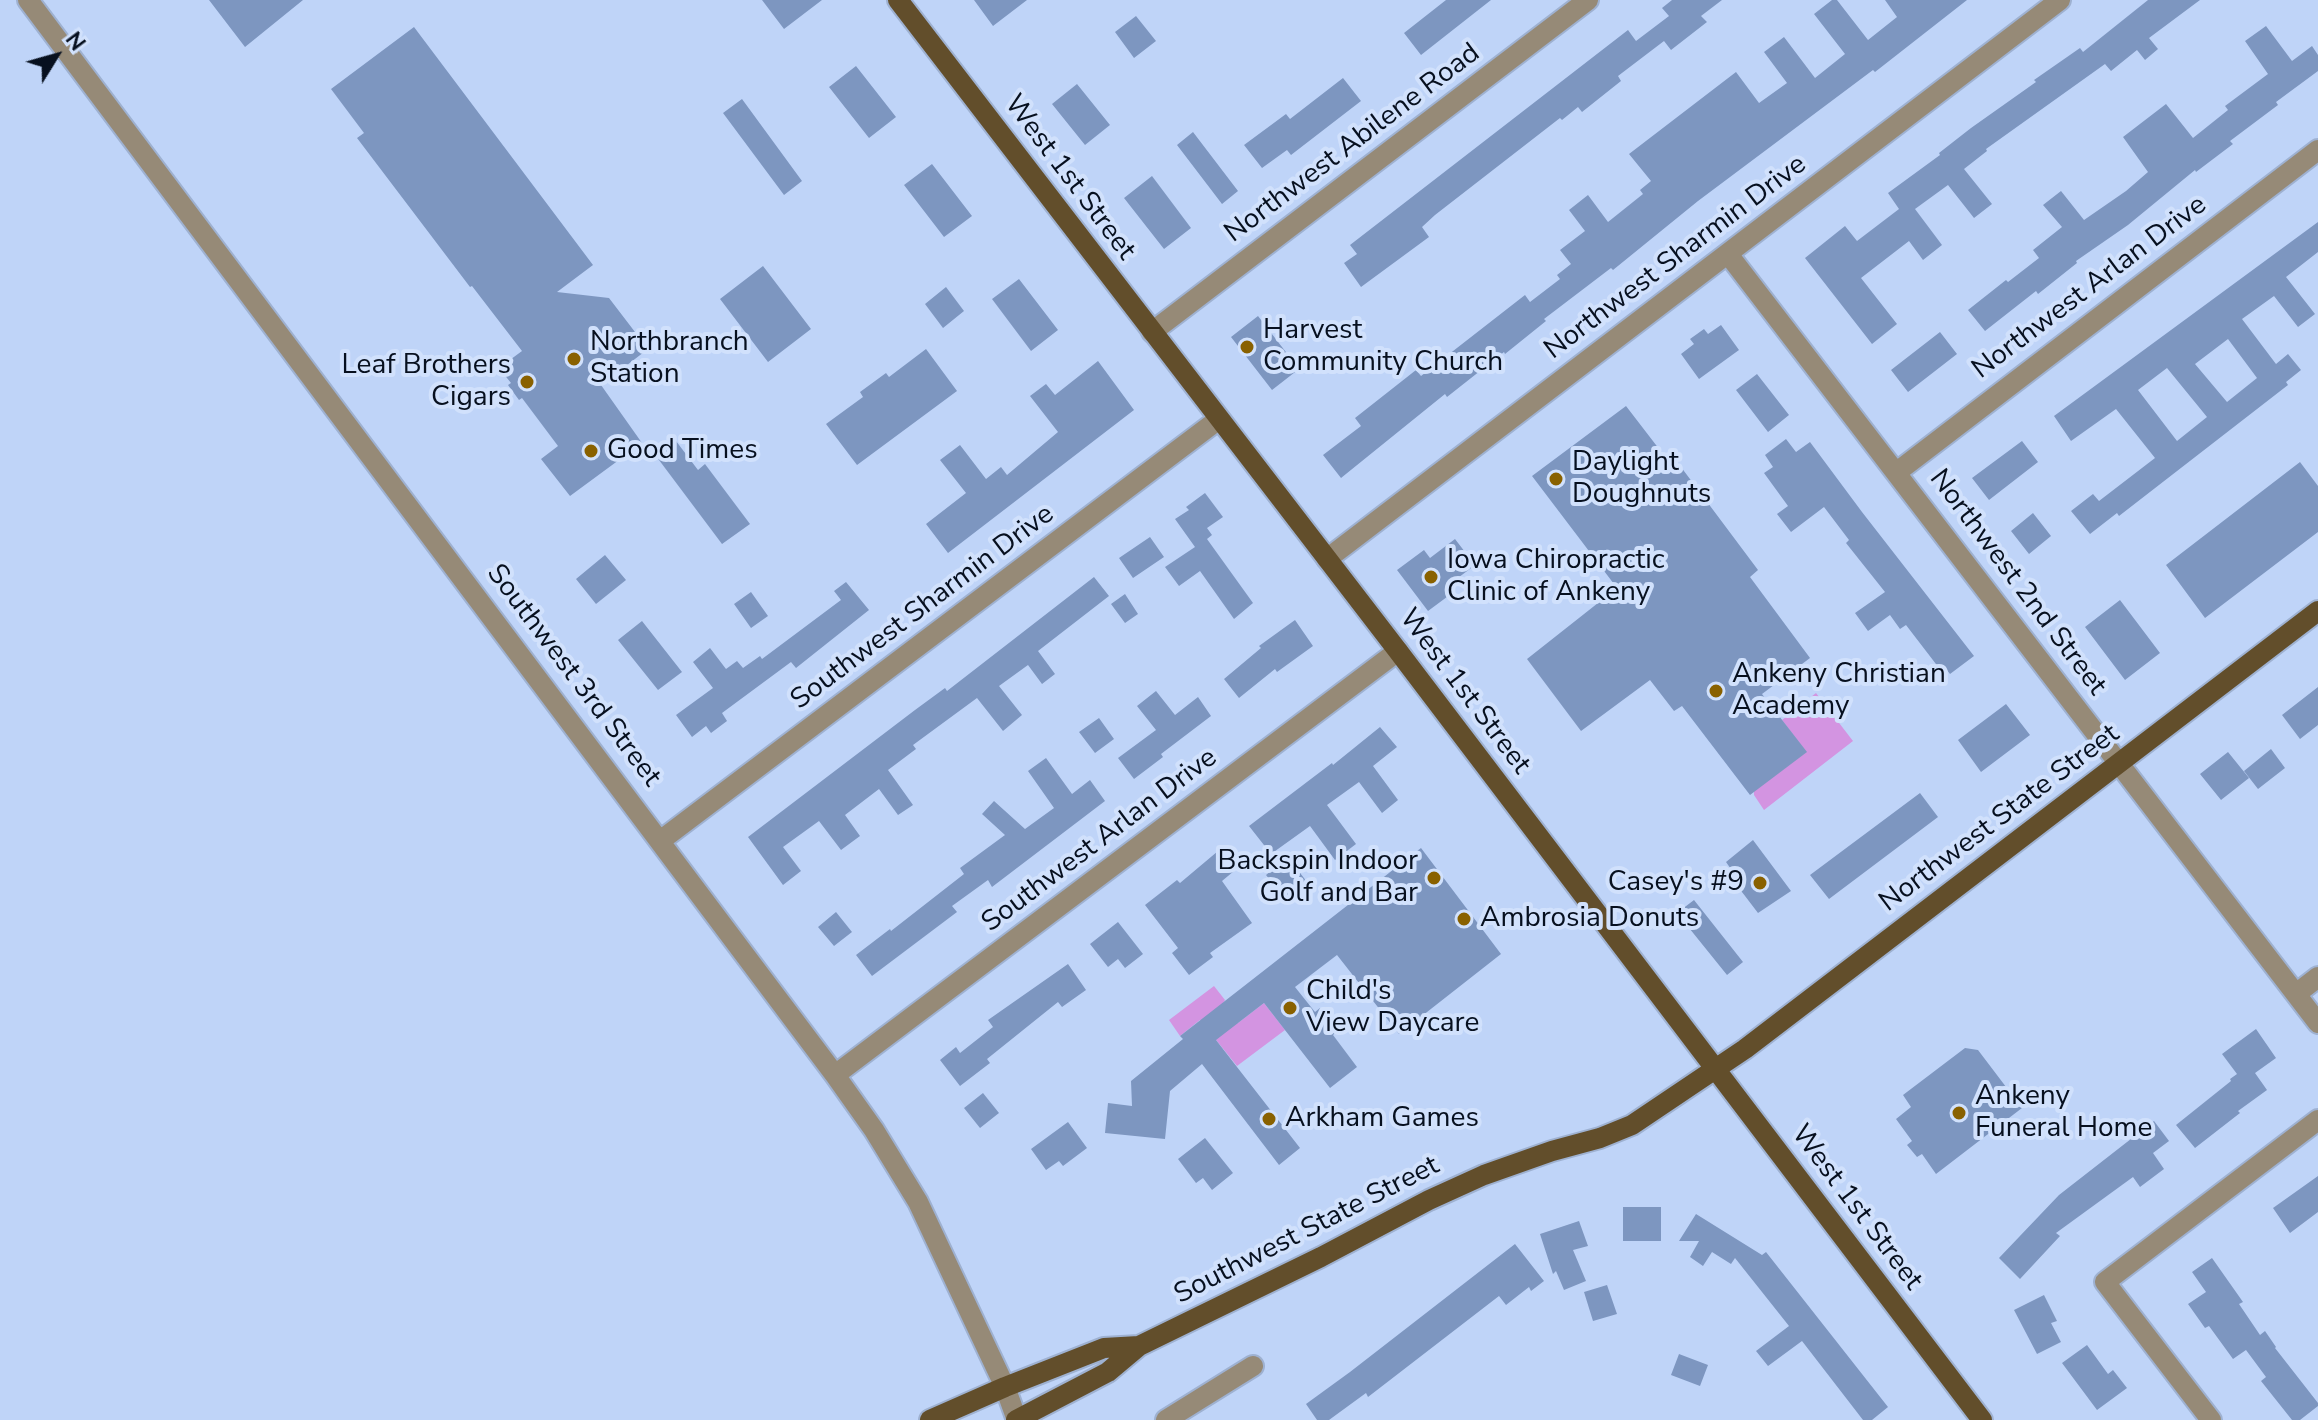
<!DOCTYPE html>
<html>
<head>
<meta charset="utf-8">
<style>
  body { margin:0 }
  #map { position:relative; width:2318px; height:1420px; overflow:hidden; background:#bfd4f8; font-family:"Nunito Sans",sans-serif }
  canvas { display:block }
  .north { position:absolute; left:16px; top:16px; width:80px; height:80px; -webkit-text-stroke:6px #d1e1fc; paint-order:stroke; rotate:53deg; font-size:22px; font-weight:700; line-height:32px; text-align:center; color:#07101f }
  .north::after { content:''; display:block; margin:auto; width:28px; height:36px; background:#07101f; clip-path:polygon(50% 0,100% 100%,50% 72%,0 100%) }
</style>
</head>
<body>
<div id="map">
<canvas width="2318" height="1420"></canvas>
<div class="north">N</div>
</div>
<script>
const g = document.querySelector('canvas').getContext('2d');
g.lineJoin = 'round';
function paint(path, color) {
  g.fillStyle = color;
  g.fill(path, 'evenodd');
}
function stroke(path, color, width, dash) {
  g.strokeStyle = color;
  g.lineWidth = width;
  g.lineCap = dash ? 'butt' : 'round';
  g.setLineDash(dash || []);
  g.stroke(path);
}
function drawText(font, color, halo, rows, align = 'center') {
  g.font = font + ' "Nunito Sans",sans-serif';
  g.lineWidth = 8;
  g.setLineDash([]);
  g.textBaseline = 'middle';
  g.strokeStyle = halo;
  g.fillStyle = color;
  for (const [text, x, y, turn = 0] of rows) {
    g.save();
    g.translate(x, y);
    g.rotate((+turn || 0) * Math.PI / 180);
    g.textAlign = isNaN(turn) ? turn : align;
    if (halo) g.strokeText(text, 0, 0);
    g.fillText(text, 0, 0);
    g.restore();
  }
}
paint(new Path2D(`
  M1816,693L1853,741L1764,810L1754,795V791L1806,752L1782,720Z
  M1214,986L1225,1000L1223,1003L1238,1023L1264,1003L1285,1030L1237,1066L1200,1020L1180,1036L1169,1020Z`), '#d394e1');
paint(new Path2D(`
  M209,0H303L245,47Z
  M762,0H822L784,29Z
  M974,0H1027L993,26Z
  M1446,0H1491L1421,55L1404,33Z
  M1672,0H1722L1701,16L1707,22L1671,50L1664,41L1618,76L1621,81L1582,112L1578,107L1562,120L1560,118L1435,215L1422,227L1429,237L1361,287L1344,263L1357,254L1350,245L1628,30L1636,41L1669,16L1662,8Z
  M1832,0H1837L1868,40L1897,17L1885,0H1967L1875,72L1873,70L1698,201L1613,270L1611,268L1544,319L1546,321L1505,354L1504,352L1447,397L1445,394L1341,478L1323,455L1361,426L1355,418L1416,370L1421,376L1525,295L1530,302L1560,279L1557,275L1571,264L1560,250L1585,231L1569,210L1588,195L1608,222L1643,194L1640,190L1651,181L1629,154L1736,72L1759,103L1787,83L1764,52L1784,37L1815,78L1845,54L1814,14Z
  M2148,0H2200L2149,38L2158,49L2145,60L2137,50L2111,71L2105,64L1986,149L1987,151L1964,169L1992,204L1974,218L1948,185L1915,209L1942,245L1923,260L1909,241L1861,278L1897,324L1872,344L1805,258L1845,226L1857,241L1899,209L1888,193L1940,155L1939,153L1971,128L2036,82L2034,80L2080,48L2083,52Z
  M1136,16L1156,41L1134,58L1115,32Z
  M2266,26L2292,61L2312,46L2318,55V71L2276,102L2278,105L2230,141L2233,144L2196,172L2195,170L2128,225L2076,261L2077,263L2038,294L2036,291L1985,331L1968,310L2006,280L2008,282L2039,258L2033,250L2062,227L2043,205L2061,191L2084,220L2126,191L2148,172L2123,137L2166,104L2193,138L2228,110L2225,106L2268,74L2245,41Z
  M414,27L593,265L557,292L609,298L648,349L601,385L642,443L570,496L541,459L558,446L522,398L519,400L508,385L511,383L499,368L522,351L472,286L470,287L357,138L364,133L331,89Z
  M856,66L896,117L869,138L829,87Z
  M1343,78L1361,101L1291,155L1287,150L1262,168L1244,145L1286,114L1290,119Z
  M1077,84L1110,125L1085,145L1052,104Z
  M742,99L802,181L784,195L723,113Z
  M1193,132L1238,191L1222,204L1177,145Z
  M932,164L972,216L944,237L904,185Z
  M1152,176L1191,228L1164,249L1124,198Z
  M2318,222V252L2286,277L2315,314L2298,327L2274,296L2242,319L2276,364L2288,354L2301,370L2286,382L2288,385L2119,516L2117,513L2090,534L2071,511L2093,494L2099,501L2155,458L2116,409L2071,441L2054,416ZM2228,339L2257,378L2227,402L2195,364ZM2167,368L2207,417L2177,441L2138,390Z
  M763,266L811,329L768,362L720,299Z
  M1019,279L1058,330L1031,351L992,299Z
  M946,287L964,311L943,328L925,304Z
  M1258,316L1299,369L1272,390L1231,337Z
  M1721,325L1739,350L1699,379L1681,354L1694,344L1690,339L1704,329L1708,334Z
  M1940,332L1957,354L1908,392L1891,370Z
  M926,349L957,391L857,465L826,424L863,397L860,392L886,373L889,377Z
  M1098,361L1134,410L948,553L926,524L966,493L940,460L960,445L986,479L1001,467L1007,475L1058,432L1030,396L1046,384L1055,395Z
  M1757,374L1789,415L1768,432L1736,390Z
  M1626,406L1676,471L1681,467L1758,570L1750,577L1810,658L1762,694L1807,752L1750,795L1682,706L1674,711L1650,680L1581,731L1527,659L1617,588L1532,476Z
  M1786,439L1796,452L1810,442L1862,512L1974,656L1950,674L1943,665L1939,668L1906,625L1900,629L1890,615L1868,631L1855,613L1885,592L1846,543L1849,540L1824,507L1791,532L1777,514L1788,506L1764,473L1773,467L1765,455Z
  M676,441L698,470L705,464L750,524L722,544L656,456Z
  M2022,441L2038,462L1989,500L1972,478Z
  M2300,462L2318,486V532L2205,618L2166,565Z
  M1205,493L1223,517L1207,528L1212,535L1207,539L1253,603L1234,619L1200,571L1179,586L1165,567L1195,547L1175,519L1189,510L1186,507Z
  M2033,513L2051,536L2029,554L2011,531Z
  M1150,537L1164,557L1133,578L1119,558Z
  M1455,539L1475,565L1450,584L1455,591L1428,611L1397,570L1424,550L1430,558Z
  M605,555L626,580L596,604L576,579Z
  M1094,577L1109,596L1038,651L1055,674L1042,684L1028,665L999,686L1022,715L1003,731L977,698L913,745L916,749L888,770L913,805L898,815L879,789L845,815L860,836L841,850L819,821L783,847L801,871L783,885L748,837L915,710L945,688L947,691Z
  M846,582L869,610L796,668L791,662L722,713L727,721L711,733L706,726L692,737L676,715L713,688L693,662L710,648L726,669L737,661L743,668L760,656L762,659L841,600L834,591Z
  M751,592L768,616L751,628L734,604Z
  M1125,594L1138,614L1125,623L1111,604Z
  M2120,600L2160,653L2125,680L2085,627Z
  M1295,620L1313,646L1277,672L1275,669L1239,698L1224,679L1261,648L1259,646Z
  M642,621L682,672L658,690L618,640Z
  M2318,687V725L2300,739L2282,715Z
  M1156,691L1175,715L1198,697L1211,716L1161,754L1163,757L1134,779L1118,758L1156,730L1137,706Z
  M2006,704L2030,735L1981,772L1958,740Z
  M1099,718L1114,739L1095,753L1079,732Z
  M1380,727L1397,747L1373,766L1398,800L1382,813L1359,782L1327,805L1356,844L1335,860L1310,826L1271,854L1249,826L1332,763L1333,765Z
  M2271,749L2285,768L2258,789L2244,771Z
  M2228,752L2249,778L2221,800L2200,774Z
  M1046,758L1072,794L1090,780L1105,801L992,887L988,880L952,906L957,912L872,976L856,955L890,929L891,931L964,874L960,868L1005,835L982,814L994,801L1025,829L1054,808L1028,771Z
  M1920,793L1938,817L1829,899L1810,875Z
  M1753,840L1791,891L1758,913L1729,875L1733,872L1726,862Z
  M1224,846L1240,866L1222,881L1252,923L1210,953L1213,957L1189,975L1172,953L1178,948L1145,905L1177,880L1180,883Z
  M1421,848L1501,954L1399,1034L1337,955L1295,987L1315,1012L1320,1008L1338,1030L1333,1035L1357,1067L1330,1088L1264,1003L1216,1040L1300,1148L1279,1165L1202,1064L1170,1091L1165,1139L1105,1133L1108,1103L1132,1106L1131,1081L1183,1039L1180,1036Z
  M1288,857L1310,886L1288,903L1266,875Z
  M1694,900L1743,962L1727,975L1677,913Z
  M836,912L852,932L834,946L818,927Z
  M1118,922L1143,954L1125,968L1118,959L1108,967L1090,944Z
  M1068,964L1086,990L1062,1007L1058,1002L987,1059L990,1063L960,1086L940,1060L956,1047L960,1053L993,1027L988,1020Z
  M2256,1029L2276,1058L2255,1073L2267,1090L2238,1111L2240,1113L2195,1148L2176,1125L2231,1081L2230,1079L2237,1074L2222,1054Z
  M1965,1048L1978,1050L2022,1108L1936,1174L1922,1154L1917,1157L1907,1145L1912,1141L1896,1119L1911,1107L1903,1095Z
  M983,1093L999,1113L980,1128L964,1108Z
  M2154,1121L2169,1141L2153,1153L2164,1169L2140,1187L2133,1177L2056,1233L2060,1236L2020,1279L1999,1258L2059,1195Z
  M1068,1122L1087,1148L1063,1166L1059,1161L1046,1170L1031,1149Z
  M1205,1138L1233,1173L1212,1190L1203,1178L1196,1183L1178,1159Z
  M2318,1176V1212L2290,1233L2273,1208Z
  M1623,1207H1661V1241H1623Z
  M1696,1214L1762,1255L1766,1252L1888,1407L1872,1420H1863L1802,1341L1768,1366L1756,1351L1789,1326L1735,1258L1731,1264L1712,1252L1703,1266L1690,1257L1699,1241H1679Z
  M1579,1221L1588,1246L1573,1250L1586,1281L1564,1290L1556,1271L1553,1274L1540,1234Z
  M1515,1244L1544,1281L1531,1291L1529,1287L1506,1305L1499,1296L1368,1397L1366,1393L1329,1420H1317L1306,1404L1350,1372Z
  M2212,1258L2243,1302L2239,1304L2260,1335L2265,1331L2276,1347L2275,1348L2318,1403V1406L2300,1420H2292L2261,1381L2266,1377L2246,1350L2233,1359L2209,1326L2205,1328L2188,1304L2206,1292L2192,1272Z
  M1607,1285L1617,1314L1593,1321L1584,1292Z
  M2044,1295L2057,1321L2051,1323L2061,1342L2037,1354L2014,1310Z
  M2087,1345L2108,1374L2113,1370L2127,1388L2097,1410L2062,1363Z
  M1679,1354L1708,1365L1700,1386L1671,1375Z`), '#7d96c0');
const minor = new Path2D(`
  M28,0L835,1075L874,1130L918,1202L1005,1387L1017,1420
  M1728,254L2318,1023
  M1152,332L1588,0
  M1897,472L2318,150
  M1327,559L2060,0
  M660,841L1219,419
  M2296,994L2318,977
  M835,1075L1398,651
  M1166,1420L1253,1366
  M2211,1420L2105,1282L2318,1120`);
const major = new Path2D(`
  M898,0L1398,651L1982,1420
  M930,1420L1005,1387L1104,1348L1139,1346
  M1016,1420L1108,1372L1139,1346L1321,1257L1429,1200L1484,1175L1552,1151L1600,1138L1632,1125L1745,1049L2318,611`);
stroke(minor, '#9eb1d1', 24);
stroke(major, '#9eb1d1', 24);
stroke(minor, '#968a77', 20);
stroke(major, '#624e2b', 20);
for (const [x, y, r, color] of [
  [1247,347,8,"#896100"],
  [574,359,8,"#896100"],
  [527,382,8,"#896100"],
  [591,451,8,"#896100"],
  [1556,479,8,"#896100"],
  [1431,577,8,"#896100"],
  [1716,691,8,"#896100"],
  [1434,878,8,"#896100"],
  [1760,883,8,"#896100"],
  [1464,919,8,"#896100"],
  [1290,1008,8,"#896100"],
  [1959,1113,8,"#896100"],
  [1269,1119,8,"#896100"]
]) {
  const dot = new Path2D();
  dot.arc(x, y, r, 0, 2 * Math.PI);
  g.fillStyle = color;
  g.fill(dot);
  stroke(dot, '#d1e1fc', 3);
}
drawText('28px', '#07101f', '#d1e1fc', [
  ["Northwest Abilene Road",1353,144,-37],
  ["West 1st Street",1069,178,53],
  ["Northwest Sharmin Drive",1676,258,-37],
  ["Northwest Arlan Drive",2090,288,-37],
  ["Northwest 2nd Street",2017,583,53],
  ["Southwest Sharmin Drive",923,608,-37],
  ["Southwest 3rd Street",573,676,53],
  ["West 1st Street",1464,692,53],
  ["Northwest State Street",2000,819,-37],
  ["Southwest Arlan Drive",1100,841,-37],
  ["West 1st Street",1856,1208,53],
  ["Southwest State Street",1307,1231,-27]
]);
drawText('28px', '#07101f', '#d1e1fc', [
  ["Harvest",1263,331],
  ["Community Church",1263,363],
  ["Northbranch",590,343],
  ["Station",590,375],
  ["Leaf Brothers",511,366,"right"],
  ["Cigars",511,398,"right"],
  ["Good Times",607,451],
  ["Daylight",1572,463],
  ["Doughnuts",1572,495],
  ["Iowa Chiropractic",1447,561],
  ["Clinic of Ankeny",1447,593],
  ["Ankeny Christian",1732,675],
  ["Academy",1732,707],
  ["Backspin Indoor",1418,862,"right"],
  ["Golf and Bar",1418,894,"right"],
  ["Casey's #9",1744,883,"right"],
  ["Ambrosia Donuts",1480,919],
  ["Child's",1306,992],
  ["View Daycare",1306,1024],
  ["Ankeny",1975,1097],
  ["Funeral Home",1975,1129],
  ["Arkham Games",1285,1119]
], 'left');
</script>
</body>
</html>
